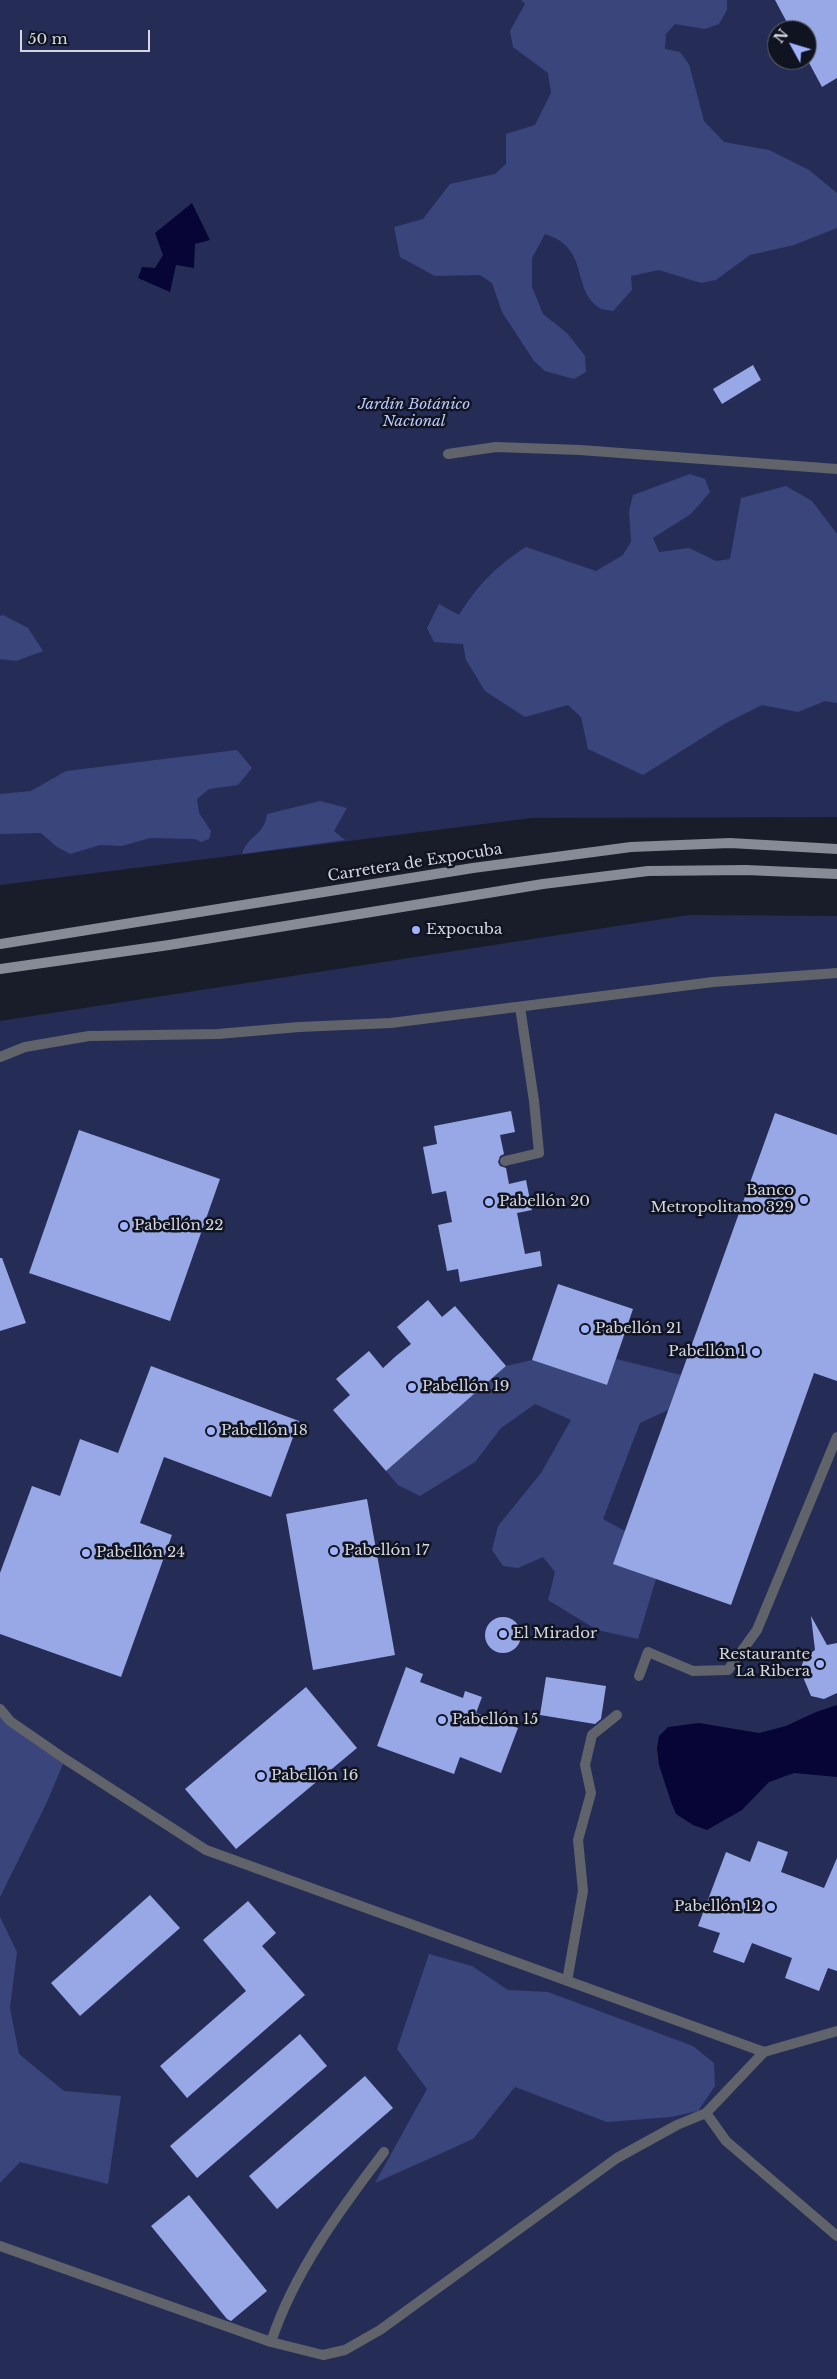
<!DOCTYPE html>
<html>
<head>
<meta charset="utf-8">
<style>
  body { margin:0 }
  #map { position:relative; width:837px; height:2379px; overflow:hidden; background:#191d2a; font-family:"Libre Baskerville",serif }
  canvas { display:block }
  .north { position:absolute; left:767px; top:20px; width:50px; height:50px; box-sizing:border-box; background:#101320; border:1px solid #5e616d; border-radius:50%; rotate:309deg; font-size:14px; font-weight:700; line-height:20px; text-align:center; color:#d4d6e0 }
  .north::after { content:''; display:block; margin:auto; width:18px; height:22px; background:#a1b3fd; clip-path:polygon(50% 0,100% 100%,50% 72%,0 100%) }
  .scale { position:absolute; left:20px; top:30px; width:130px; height:22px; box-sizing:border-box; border:2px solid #d4d6e0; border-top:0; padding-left:6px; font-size:15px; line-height:18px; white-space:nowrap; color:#d4d6e0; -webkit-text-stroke:4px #101320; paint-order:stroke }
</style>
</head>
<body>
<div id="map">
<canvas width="837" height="2379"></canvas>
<div class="north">N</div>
<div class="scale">50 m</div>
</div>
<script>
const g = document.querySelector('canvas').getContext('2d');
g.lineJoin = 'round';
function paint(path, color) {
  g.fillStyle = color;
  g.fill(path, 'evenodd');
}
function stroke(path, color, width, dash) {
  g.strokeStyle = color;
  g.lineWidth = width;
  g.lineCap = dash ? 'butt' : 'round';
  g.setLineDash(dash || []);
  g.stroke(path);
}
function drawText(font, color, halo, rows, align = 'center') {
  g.font = font + ' "Libre Baskerville",serif';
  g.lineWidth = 5;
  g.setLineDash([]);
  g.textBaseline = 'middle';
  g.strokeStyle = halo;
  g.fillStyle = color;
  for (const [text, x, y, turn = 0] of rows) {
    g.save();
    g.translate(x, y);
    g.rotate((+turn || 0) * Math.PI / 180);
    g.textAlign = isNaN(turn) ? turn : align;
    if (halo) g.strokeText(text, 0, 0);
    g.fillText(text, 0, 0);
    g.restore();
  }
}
paint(new Path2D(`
  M0,0H837V817L531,818L0,885ZM777,30H807V60H777Z
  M689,915L837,916V2379H0V1021Z`), '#252d57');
paint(new Path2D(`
  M521,0H727V10L719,24L705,29L675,24L666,34L665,49L680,52L689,64L704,121L724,142L769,150L809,170L837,193V228L794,245L750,255L716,280L701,283L659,270L631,276L632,290L613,311C609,310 601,310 598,307C571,287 590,248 545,234L532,258V287L543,314L567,333L585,356L586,372L574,379L545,371L534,361L502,312L492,283L480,275L435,276L400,257L394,227L423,219L450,184L495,174L506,164V134L535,125L551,93L548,73L513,47L510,31L525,4Z
  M690,474L705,479L710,492L691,514L653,538L659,552L689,548L716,561L730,559L741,498L786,486L812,501L837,534V703L825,701L798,712L762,705L726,723L643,775L588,749L581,717L568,705L525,717L485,691L466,660L463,644L434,642L427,628L439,604L459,615C478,585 496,566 526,547L596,571L623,555L631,542L629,511L633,495Z
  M3,615L28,628L43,651L16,661L0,659V616Z
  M237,750L252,768L238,785L209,789L197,799L199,813L211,831L209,839L201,842L195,839L150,838L122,846L100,845L70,854L57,847L41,833L0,834V794L31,791L66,771Z
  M320,801L347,808L334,831L345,840L242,854C247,836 265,835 267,814Z
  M616,1359L681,1375L668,1410L640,1423L603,1519L625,1531L656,1579L638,1639L597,1630L548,1600L555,1572L543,1557L518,1568L503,1566L492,1550L498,1526L541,1473L571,1420L535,1404L501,1428L475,1462L420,1496L398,1485L386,1471L506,1366L532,1360L607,1385Z
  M0,1715L65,1759L47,1802L0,1897Z
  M0,1917L17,1952L10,2008L19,2054L64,2091L121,2096L108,2184L20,2162L0,2183Z
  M429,1954L472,1966L508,1990L548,1992L693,2046L714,2063L715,2086L698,2111L671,2117L607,2122L515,2087L473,2139L375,2183L427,2089L397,2049Z`), '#3a457b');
paint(new Path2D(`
  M192,203L210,240L195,244L194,268L176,265L170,292L138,278L142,267L155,268L163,255L155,233Z
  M837,1705V1777L794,1773L769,1782L742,1810L707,1830L693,1825L676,1814L671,1802L659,1765L657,1748L659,1736L668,1727L699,1723L759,1733L786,1726L816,1712Z`), '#070436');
paint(new Path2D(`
  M775,0H837V78L822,87L807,59V30H791Z
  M753,365L761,380L722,404L713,389Z
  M511,1111L515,1132L500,1135L504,1154L500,1156L498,1162L500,1166L506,1168L509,1184L526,1180L532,1210L517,1213L525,1254L540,1251L542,1266L460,1282L458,1269L447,1271L438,1225L452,1222L446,1191L432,1194L423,1147L437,1144L434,1126Z
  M775,1113L837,1135V1381L814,1373L731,1605L613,1564Z
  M79,1130L220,1179L170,1321L29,1273Z
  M0,1258H2L26,1323L0,1331Z
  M558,1284L633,1309L607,1385L532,1360Z
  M428,1300L442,1317L455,1306L506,1366L386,1471L333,1410L350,1395L336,1379L369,1351L383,1368L396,1356L411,1344L397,1327Z
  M151,1366L299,1421L271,1497L164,1457L140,1523L172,1535L121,1677L0,1634V1573L32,1486L60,1496L80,1439L118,1453Z
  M367,1499L395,1655L313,1670L286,1514Z
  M811,1616L827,1645L837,1643V1693L824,1699L811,1696L800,1670L805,1657L815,1650Z
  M485 1635a18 18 0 1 1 36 0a18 18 0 1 1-36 0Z
  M406,1667L423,1674L420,1682L463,1698L465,1691L482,1697L476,1713L518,1728L501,1773L460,1757L454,1774L377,1746Z
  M546,1677L606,1686L601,1719L595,1724L540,1715Z
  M306,1687L357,1748L236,1849L185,1789Z
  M758,1841L788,1852L781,1872L824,1888L837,1858V1971L828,1968L819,1991L785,1978L792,1958L752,1943L744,1963L713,1952L720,1933L698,1926L726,1852L750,1862Z
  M150,1895L180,1928L80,2016L51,1983Z
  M248,1901L276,1933L262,1946L305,1995L187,2098L160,2066L246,1991L203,1940Z
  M300,2034L327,2066L197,2178L170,2146Z
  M365,2076L393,2108L277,2209L249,2176Z
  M189,2195L267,2291L231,2321L227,2319L151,2226Z`), '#98a7e5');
stroke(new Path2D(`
  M448,454L496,447L580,450L837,469
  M0,1057L25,1047L89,1036L218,1034L299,1027L391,1023L713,982L837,973
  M505,1161L539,1153L534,1101L520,1007
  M639,1676L648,1652L693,1671L728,1670L757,1630L837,1437
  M0,1709L10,1721L65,1759L206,1850L764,2052L837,2031
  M567,1981L583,1891L578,1840L591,1793L585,1765L592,1735L617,1715
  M706,2113L726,2141L837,2236
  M0,2246L271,2342L323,2355L345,2350L380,2330L617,2158L677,2125L706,2113L764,2052
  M271,2342C294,2272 340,2210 384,2152`), '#61636a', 10);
stroke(new Path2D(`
  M0,944L473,868L631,847L730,843L837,849
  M0,969L169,945L543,884L648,871L746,870L837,874`), '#878b96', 10);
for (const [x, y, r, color] of [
  [416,930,5,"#a1b3fd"],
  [804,1200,5,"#a1b3fd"],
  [489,1202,5,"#a1b3fd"],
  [124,1226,5,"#a1b3fd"],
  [585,1329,5,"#a1b3fd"],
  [756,1352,5,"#a1b3fd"],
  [412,1387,5,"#a1b3fd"],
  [211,1431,5,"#a1b3fd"],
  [334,1551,5,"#a1b3fd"],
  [86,1553,5,"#a1b3fd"],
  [503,1634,5,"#a1b3fd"],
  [820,1664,5,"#a1b3fd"],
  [442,1720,5,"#a1b3fd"],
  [261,1776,5,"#a1b3fd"],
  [771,1907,5,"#a1b3fd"]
]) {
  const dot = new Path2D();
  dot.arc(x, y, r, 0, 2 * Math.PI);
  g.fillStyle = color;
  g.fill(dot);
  stroke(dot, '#101320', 2);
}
drawText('italic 15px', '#bbc8fb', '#101320', [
  ["Jardín Botánico",414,405],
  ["Nacional",414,422]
]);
drawText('15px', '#d4d6e0', '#101320', [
  ["Carretera de Expocuba",415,863,-9]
]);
drawText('15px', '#d4d6e0', '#101320', [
  ["Expocuba",426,930],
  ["Banco",794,1191,"right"],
  ["Metropolitano 329",794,1208,"right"],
  ["Pabellón 20",499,1202],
  ["Pabellón 22",134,1226],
  ["Pabellón 21",595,1329],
  ["Pabellón 1",746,1352,"right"],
  ["Pabellón 19",422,1387],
  ["Pabellón 18",221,1431],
  ["Pabellón 17",344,1551],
  ["Pabellón 24",96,1553],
  ["El Mirador",513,1634],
  ["Restaurante",810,1655,"right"],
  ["La Ribera",810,1672,"right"],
  ["Pabellón 15",452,1720],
  ["Pabellón 16",271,1776],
  ["Pabellón 12",761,1907,"right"]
], 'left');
</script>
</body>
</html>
